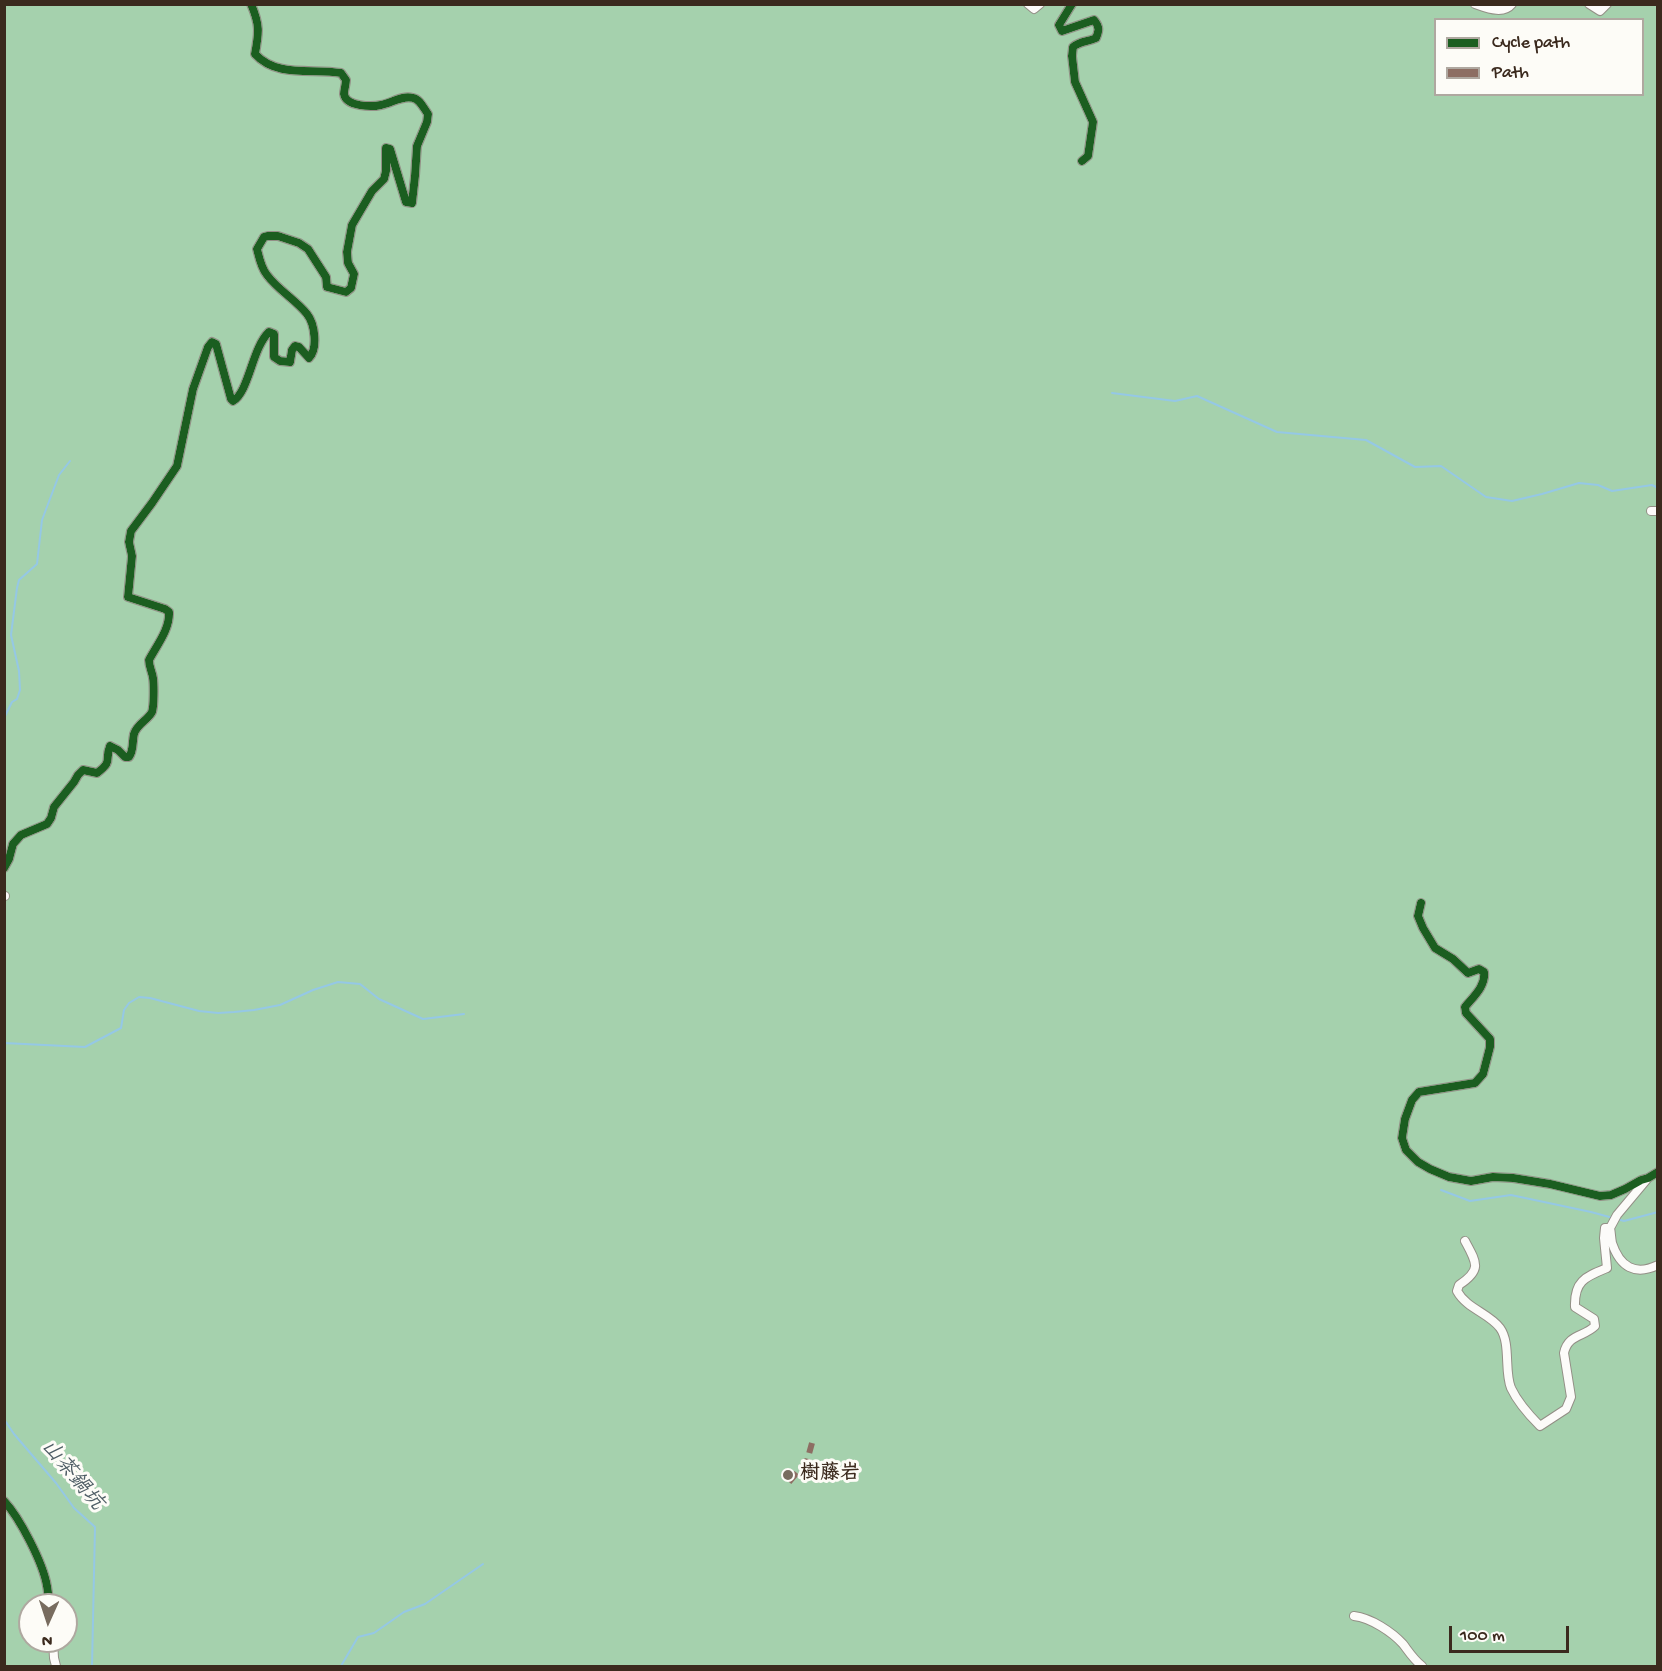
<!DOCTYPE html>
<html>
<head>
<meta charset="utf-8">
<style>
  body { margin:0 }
  #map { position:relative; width:1662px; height:1671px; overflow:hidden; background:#e8e6d8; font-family:"Gochi Hand",sans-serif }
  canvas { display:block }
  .frame { position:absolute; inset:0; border:6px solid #3b2a1e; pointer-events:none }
  .legend { position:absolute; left:1434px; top:18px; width:210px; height:78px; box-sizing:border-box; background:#fdfcf7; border:2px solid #afa8a0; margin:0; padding:8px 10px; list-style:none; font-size:18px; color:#3b2a1e }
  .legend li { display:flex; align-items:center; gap:12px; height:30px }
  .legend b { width:30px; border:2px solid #afa8a0 }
  .north { position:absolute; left:18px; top:1593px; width:60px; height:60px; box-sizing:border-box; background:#fdfcf7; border:2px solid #afa8a0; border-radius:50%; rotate:183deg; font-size:16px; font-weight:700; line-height:24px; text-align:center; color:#3b2a1e }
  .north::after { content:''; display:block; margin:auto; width:21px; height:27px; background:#786c5f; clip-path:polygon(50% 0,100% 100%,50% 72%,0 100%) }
  .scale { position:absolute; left:1449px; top:1626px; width:120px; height:27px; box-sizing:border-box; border:3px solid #3b2a1e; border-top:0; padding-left:8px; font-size:18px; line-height:21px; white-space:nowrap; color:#3b2a1e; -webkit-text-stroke:4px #fdfcf7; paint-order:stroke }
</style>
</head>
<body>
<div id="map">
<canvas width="1662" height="1671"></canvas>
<div class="frame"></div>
<ul class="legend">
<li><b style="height:8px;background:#1b5e20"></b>Cycle path</li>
<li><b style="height:8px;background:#8d6e63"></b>Path</li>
</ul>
<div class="north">N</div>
<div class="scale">100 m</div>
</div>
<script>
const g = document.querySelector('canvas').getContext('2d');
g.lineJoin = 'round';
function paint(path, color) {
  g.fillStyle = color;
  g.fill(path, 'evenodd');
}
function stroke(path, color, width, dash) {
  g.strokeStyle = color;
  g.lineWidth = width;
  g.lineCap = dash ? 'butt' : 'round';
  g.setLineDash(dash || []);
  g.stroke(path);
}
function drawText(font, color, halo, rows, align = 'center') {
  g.font = font + ' "Gochi Hand","LXGW WenKai TC",sans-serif';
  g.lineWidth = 6;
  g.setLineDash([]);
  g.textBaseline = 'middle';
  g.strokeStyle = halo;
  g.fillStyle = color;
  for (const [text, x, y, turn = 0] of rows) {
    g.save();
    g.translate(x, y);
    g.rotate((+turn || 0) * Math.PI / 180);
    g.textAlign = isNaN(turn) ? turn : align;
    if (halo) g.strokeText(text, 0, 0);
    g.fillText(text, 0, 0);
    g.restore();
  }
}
paint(new Path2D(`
  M5,5H1657V1666H5ZM1436,20H1642V94H1436ZM30,1605H66V1641H30Z`), '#a5d1ad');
stroke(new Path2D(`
  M1112,393L1175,401L1197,396L1277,432L1366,440L1415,467L1441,466L1486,497L1512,501L1542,494L1579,483L1598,485L1612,491L1652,485L1658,488
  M4,718L12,702L17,699L20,690L19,671L11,635L17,588L19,580L37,564L42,520L59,475L70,461
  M4,1043L85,1047L121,1028L124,1010L129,1003L139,997L150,998L199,1011L218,1013L234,1012L254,1010L280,1005L313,990L338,982L360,984L379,999L423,1019L464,1014
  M1441,1190L1470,1201L1511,1195L1591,1212L1624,1221L1658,1212
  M4,1419L14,1434L56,1483L74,1508L95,1527L92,1666
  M341,1666L358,1637L374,1633L404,1612L425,1604L483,1564`), '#95c8e5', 2);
const minor = new Path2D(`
  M1028,4L1034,9L1040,4
  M1072,4L1059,25L1062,31L1094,20C1100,27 1099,31 1096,38C1088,42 1080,41 1073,47L1072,56L1075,82L1093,122L1088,156L1082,161
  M1475,4C1487,8 1503,15 1512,4
  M1589,4L1600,11L1607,4
  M1651,511H1658
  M4,868L9,859L13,844L21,835L47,824L51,818L54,807L74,782L78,775L83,770L97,773C114,760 104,761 110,746L118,750L125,757H129C134,750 132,742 134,734C137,724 148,720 152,712C154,706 154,685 153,678C152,671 149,667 149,660C157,645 170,629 169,612L165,609L128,597L132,556L129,542L131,531L152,503L177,466L193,389L208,347L212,342L216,344L231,399L233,401C249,392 252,348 269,332L274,334V357L280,361L290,362L292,350L295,346L299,347L309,358C318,349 315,324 307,314C296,300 278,290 267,275C261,268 259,257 257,249L264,237L268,236H278L299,243L308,249L326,277L327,287L346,292L351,288L354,274L348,263L347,252L352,225L372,191L384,179L386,171V148L390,149L406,202L412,203L415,176L417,146L427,122L428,114C424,109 420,99 413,98C402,95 392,103 381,105C372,107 346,107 344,94C344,90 346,84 346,80L341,73C312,68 277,78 255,54C259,32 260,25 251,4
  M4,896H5
  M1421,903L1418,916L1423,928L1435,948L1453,959L1468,973L1479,969L1484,972C1486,986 1473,997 1465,1007L1466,1013L1490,1039V1047L1483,1074L1475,1083L1419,1092L1412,1100L1405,1119L1402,1138L1406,1150L1418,1162L1430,1169L1449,1177L1471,1181L1493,1177L1513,1178L1550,1184L1600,1196L1611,1195L1625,1189L1641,1180L1648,1178L1658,1172
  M1610,1228C1611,1233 1611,1238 1612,1243C1620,1267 1635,1276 1658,1265
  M1465,1241C1477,1263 1482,1270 1459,1285L1457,1291C1467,1309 1489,1313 1500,1328C1511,1343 1504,1371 1511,1388C1518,1403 1529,1415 1540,1426L1566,1409L1571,1397L1564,1353C1568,1334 1584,1337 1595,1326L1594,1319L1575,1307C1574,1281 1585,1277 1607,1268L1604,1238L1605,1228H1610L1617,1215L1648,1178
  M4,1501C20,1518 43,1563 47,1586C48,1592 49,1599 49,1605
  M1354,1616C1371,1618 1392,1632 1403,1644C1409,1652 1414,1660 1422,1666
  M53,1641L54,1658L56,1666`);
stroke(minor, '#938f86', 10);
stroke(minor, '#fcfbf9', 8);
stroke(new Path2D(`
  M789,1482L807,1461L812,1443`), '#8d6e63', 6, [12, 6]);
stroke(new Path2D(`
  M1072,4L1059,25L1062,31L1094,20C1100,27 1099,31 1096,38C1088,42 1080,41 1073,47L1072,56L1075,82L1093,122L1088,156L1082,161
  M4,868L9,859L13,844L21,835L47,824L51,818L54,807L74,782L78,775L83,770L97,773C114,760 104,761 110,746L118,750L125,757H129C134,750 132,742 134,734C137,724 148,720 152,712C154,706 154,685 153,678C152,671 149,667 149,660C157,645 170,629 169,612L165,609L128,597L132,556L129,542L131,531L152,503L177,466L193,389L208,347L212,342L216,344L231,399L233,401C249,392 252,348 269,332L274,334V357L280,361L290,362L292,350L295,346L299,347L309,358C318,349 315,324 307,314C296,300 278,290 267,275C261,268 259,257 257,249L264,237L268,236H278L299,243L308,249L326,277L327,287L346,292L351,288L354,274L348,263L347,252L352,225L372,191L384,179L386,171V148L390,149L406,202L412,203L415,176L417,146L427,122L428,114C424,109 420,99 413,98C402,95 392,103 381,105C372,107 346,107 344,94C344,90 346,84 346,80L341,73C312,68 277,78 255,54C259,32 260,25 251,4
  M1421,903L1418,916L1423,928L1435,948L1453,959L1468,973L1479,969L1484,972C1486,986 1473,997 1465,1007L1466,1013L1490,1039V1047L1483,1074L1475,1083L1419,1092L1412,1100L1405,1119L1402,1138L1406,1150L1418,1162L1430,1169L1449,1177L1471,1181L1493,1177L1513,1178L1550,1184L1600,1196L1611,1195L1625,1189L1641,1180L1648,1178L1658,1172
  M4,1501C20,1518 43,1563 47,1586C48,1592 49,1599 49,1605`), '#1b5e20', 8);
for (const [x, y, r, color] of [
  [788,1475,6,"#786c5f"]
]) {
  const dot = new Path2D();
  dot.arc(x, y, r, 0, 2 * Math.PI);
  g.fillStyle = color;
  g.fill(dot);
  stroke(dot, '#fdfcf7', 2);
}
drawText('bold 20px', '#3b2a1e', '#fdfcf7', [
  ["樹藤岩",800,1475]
], 'left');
drawText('italic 21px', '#4e5d65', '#fdfcf7', [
  ["山茶鍋坑",71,1476,50]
]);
</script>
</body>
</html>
